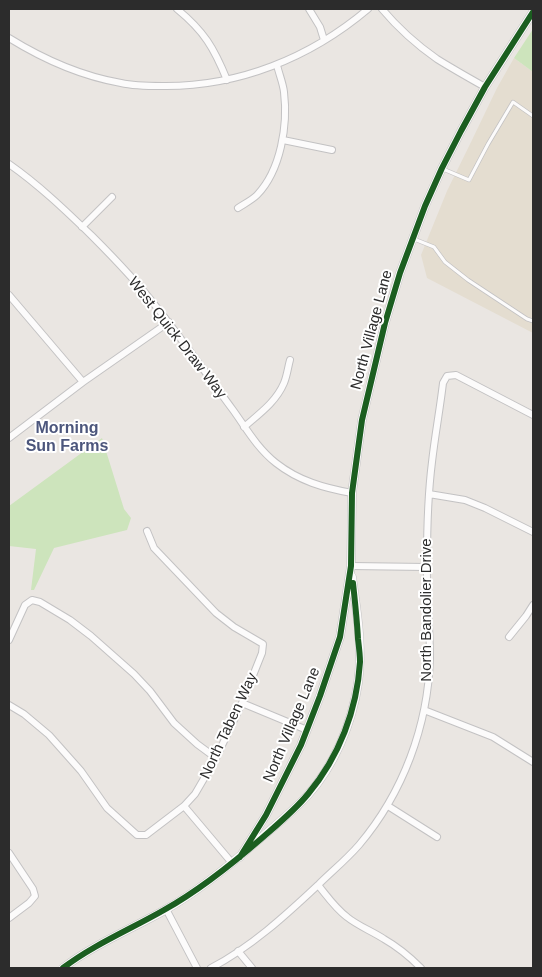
<!DOCTYPE html>
<html>
<head>
<meta charset="utf-8">
<style>
  body { margin:0 }
  #map { position:relative; width:542px; height:977px; overflow:hidden; background:#eae6e2; font-family:Arial,sans-serif }
  canvas { display:block }
  .frame { position:absolute; inset:0; border:10px solid #2c2c2c; pointer-events:none }
</style>
</head>
<body>
<div id="map">
<canvas width="542" height="977"></canvas>
<div class="frame"></div>
</div>
<script>
const g = document.querySelector('canvas').getContext('2d');
g.lineJoin = 'round';
function paint(path, color) {
  g.fillStyle = color;
  g.fill(path, 'evenodd');
}
function stroke(path, color, width, dash) {
  g.strokeStyle = color;
  g.lineWidth = width;
  g.lineCap = dash ? 'butt' : 'round';
  g.setLineDash(dash || []);
  g.stroke(path);
}
function drawText(font, color, halo, rows, align = 'center') {
  g.font = font + ' Arial,sans-serif';
  g.lineWidth = 4;
  g.setLineDash([]);
  g.textBaseline = 'middle';
  g.strokeStyle = halo;
  g.fillStyle = color;
  for (const [text, x, y, turn = 0] of rows) {
    g.save();
    g.translate(x, y);
    g.rotate((+turn || 0) * Math.PI / 180);
    g.textAlign = isNaN(turn) ? turn : align;
    if (halo) g.strokeText(text, 0, 0);
    g.fillText(text, 0, 0);
    g.restore();
  }
}
paint(new Path2D(`
  M514,58L533,72V333L427,278L421,255L447,191L472,140L497,88Z`), '#e4ddd0');
paint(new Path2D(`
  M533,29V72L514,58Z
  M102,438L124,509L131,518L127,530L54,548L34,590H31L36,549L9,546V506Z`), '#cde4bc');
const service = new Path2D(`
  M443,169L469,180L488,144L513,102L533,116
  M414,239L434,247L445,262L468,280L527,319L533,321`);
const minor = new Path2D(`
  M177,9C204,31 214,48 227,80
  M309,9L320,27L324,40
  M382,9C398,28 417,45 437,59C453,69 469,78 485,87
  M9,38C43,59 81,76 121,83C134,86 149,86 162,86C238,87 310,58 368,9
  M283,140L332,150
  M9,164C39,185 65,210 92,236C115,259 138,283 158,309C184,342 208,376 233,410C246,428 257,448 276,463C299,481 324,488 352,493
  M238,208C244,204 252,200 257,195C281,170 288,125 284,92C283,83 279,74 277,65
  M82,227L112,197
  M9,295L83,382
  M244,427C259,414 276,402 284,383C287,376 288,367 290,360
  M9,438L83,382L169,322
  M429,494L465,500L485,508L533,532
  M351,566L426,567
  M509,637L526,616L533,605
  M9,640L25,605L32,600L40,602L70,620L91,636L134,674L150,691L174,723L197,744L216,758
  M242,703L307,730
  M9,705L24,714L49,735L81,771L107,808L137,835H146L184,806L195,794L216,758L242,703L262,653L263,644L234,627L216,613L154,548L147,531
  M424,710L493,737L533,762
  M184,806L232,863
  M388,806L437,837
  M9,853L33,889L35,896L29,903L9,918
  M318,885C327,896 335,908 347,917C358,926 372,931 384,939C398,947 410,957 421,968
  M166,909L197,968
  M238,951L252,968
  M211,968C251,947 285,916 318,885C331,872 346,860 359,845C403,793 428,726 430,658C430,625 426,592 427,560C427,527 428,494 432,462C435,435 440,409 443,383L447,376L456,375L533,415`);
const tertiary = new Path2D(`
  M240,857L266,815L301,745L320,696L340,637L351,566L352,493L362,420L385,323L400,273L425,206L442,168L461,131L485,87L533,12
  M63,968C93,945 131,929 165,910C198,891 228,867 256,842C274,827 291,813 307,796C334,766 352,724 358,683C363,649 357,612 352,577`);
stroke(service, '#c3c2c3', 4.5);
stroke(minor, '#c3c2c3', 8);
stroke(tertiary, '#c3c2c3', 9);
stroke(service, '#fcfbfb', 3);
stroke(minor, '#fcfbfb', 6);
stroke(tertiary, '#fcfbfb', 8);
stroke(new Path2D(`
  M240,857L266,815L301,745L320,696L340,637L351,566L352,493L362,420L385,323L400,273L425,206L442,168L461,131L485,87L533,12
  M63,968C93,945 131,929 164,910C200,890 231,865 262,838C278,824 295,810 308,794C339,757 357,710 360,662C360,655 359,647 358,639C357,620 355,602 353,583`), '#1b5e20', 6);
drawText('15px', '#2c2c2c', '#fff', [
  ["North Village Lane",372,330,-75],
  ["West Quick Draw Way",177,338,52],
  ["North Bandolier Drive",427,610,-90],
  ["North Village Lane",292,725,-67],
  ["North Taben Way",229,726,-65]
]);
drawText('bold 16px', '#4c567c', '#fff', [
  ["Morning",67,429],
  ["Sun Farms",67,447]
]);
</script>
</body>
</html>
